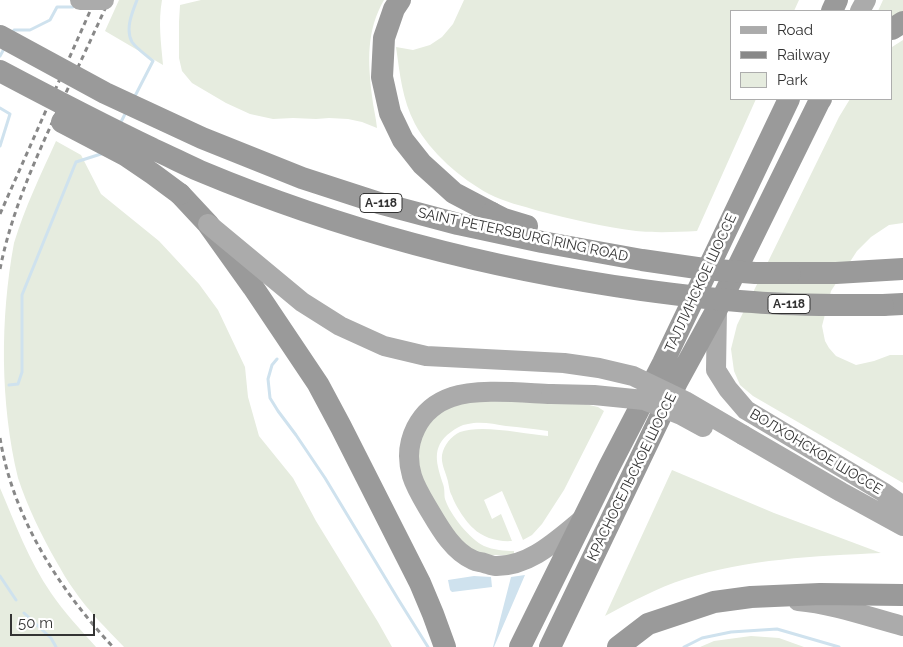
<!DOCTYPE html>
<html>
<head>
<meta charset="utf-8">
<style>
  body { margin:0 }
  #map { position:relative; width:903px; height:647px; overflow:hidden; background:#fff; font-family:Raleway,sans-serif }
  canvas { display:block }
  .legend { position:absolute; left:730px; top:10px; width:162px; height:90px; box-sizing:border-box; background:#fff; border:1px solid #adadad; margin:0; padding:6px 9px; list-style:none; font-size:15px; color:#333 }
  .legend li { display:flex; align-items:center; gap:10px; height:25px }
  .legend b { width:25px; border:1px solid #adadad }
  .scale { position:absolute; left:10px; top:614px; width:85px; height:22px; box-sizing:border-box; border:2px solid #333; border-top:0; padding-left:6px; font-size:15px; line-height:18px; white-space:nowrap; color:#333; -webkit-text-stroke:4px #fff; paint-order:stroke }
</style>
</head>
<body>
<div id="map">
<canvas width="903" height="647"></canvas>
<ul class="legend">
<li><b style="height:6px;background:#ababab"></b>Road</li>
<li><b style="height:6px;background:#888"></b>Railway</li>
<li><b style="height:14px;background:#e6ecdf"></b>Park</li>
</ul>
<div class="scale">50 m</div>
</div>
<script>
const g = document.querySelector('canvas').getContext('2d');
g.lineJoin = 'round';
function paint(path, color) {
  g.fillStyle = color;
  g.fill(path, 'evenodd');
}
function stroke(path, color, width, dash) {
  g.strokeStyle = color;
  g.lineWidth = width;
  g.lineCap = dash ? 'butt' : 'round';
  g.setLineDash(dash || []);
  g.stroke(path);
}
function drawText(font, color, halo, rows, align = 'center') {
  g.font = font + ' Raleway,sans-serif';
  g.lineWidth = 5;
  g.setLineDash([]);
  g.textBaseline = 'middle';
  g.strokeStyle = halo;
  g.fillStyle = color;
  for (const [text, x, y, turn = 0] of rows) {
    g.save();
    g.translate(x, y);
    g.rotate((+turn || 0) * Math.PI / 180);
    g.textAlign = isNaN(turn) ? turn : align;
    if (halo) g.strokeText(text, 0, 0);
    g.fillText(text, 0, 0);
    g.restore();
  }
}
paint(new Path2D(`
  M119,0H162C158,22 161,43 163,65L105,31Z
  M201,0H384C366,31 368,62 372,96C373,107 376,117 377,128L362,122L348,119L329,118L316,119L293,118L273,119L250,114L226,103L192,83L182,71L179,58V22L180,5Z
  M464,0H799L794,11H732V99H756L697,231C677,232 656,233 636,231C603,227 571,219 539,211C523,206 504,202 489,194C460,178 431,153 415,124C402,99 400,74 396,47L413,50L430,45L442,37L453,24Z
  M883,0H903V13L892,19V11H878Z
  M903,40V223L889,225L871,237L857,251L831,291L822,326L825,341L829,348L836,356L856,365L874,361L890,355H903V483L753,396L740,385L734,371L731,349L737,325L839,117L850,99H892V47Z
  M56,141L81,155L101,194L159,241L199,284L218,310L245,367L248,397L259,436L293,478L316,521L378,622L392,647H124C107,629 88,611 74,590C67,581 62,571 56,561C42,536 27,506 18,478C0,403 0,319 14,243C25,207 41,174 56,141Z
  M486,401L585,404L598,407L604,411L564,490L542,524L532,535L523,540L502,491L484,500L492,519L501,514L512,541C498,542 483,538 473,528C466,522 455,505 452,496C449,491 449,484 447,478C445,471 441,463 442,455C444,445 451,436 460,432C482,424 524,434 548,436V431C534,429 520,427 506,426C494,424 480,421 468,424C461,425 456,428 451,432C430,447 437,465 443,484C445,489 444,495 445,499C450,515 470,539 484,546C493,550 505,551 514,551V555H484L469,548L452,533L421,482L417,457L419,444L426,428L437,415L453,406L467,402Z
  M672,470L774,513L881,553C816,556 746,559 685,579C657,588 631,602 605,616Z
  M0,488C15,523 29,561 51,593C64,612 80,629 96,647H0Z
  M751,636L779,638L804,647H700L714,641Z`), '#e6ecdf');
paint(new Path2D(`
  M525,575L494,647H493L511,577Z
  M474,576L491,577L492,587L452,592L450,590L448,580Z`), '#cfe2ee');
stroke(new Path2D(`
  M12,33L14,30H30L50,20L57,7H73L75,4
  M0,56L5,47
  M134,98L153,61C147,56 136,48 132,42C125,29 132,13 137,0
  M0,108L10,114L0,146
  M120,124L126,112
  M277,359L272,365L268,379L270,398L278,411L296,435L325,478L398,599L428,647
  M9,385L18,384L22,372V295L76,162L104,153
  M0,576L16,600
  M24,613L51,638L56,647
  M684,647L702,638L731,632L777,629L839,647`), '#cfe2ee', 3);
stroke(new Path2D(`
  M860,11L866,0
  M717,309L716,370L728,389L746,410L883,492L903,506
  M551,394C524,393 477,388 452,397C419,408 402,442 412,476C416,489 424,501 431,513C441,530 454,552 473,560C477,562 481,562 484,563C488,564 492,566 495,566C530,567 558,539 584,518
  M743,435L841,492L903,526
  M798,601C833,604 869,617 903,626`), '#ababab', 20);
stroke(new Path2D(`
  M400,0L394,9L384,38L382,77L390,113L403,140L422,164L454,193L492,213
  M832,11L837,0
  M892,29L903,22
  M180,194L208,224L253,287L318,384L341,427L420,583L433,614L445,647
  M790,273H836L903,269
  M883,305L903,304
  M520,647L609,467L663,363L789,99
  M550,647L677,382L717,309L819,102L821,99
  M618,647L648,624L714,602L751,597L820,594L903,595`), '#9a9a9a', 22);
stroke(new Path2D(`
  M0,214L95,0
  M0,269C12,209 38,153 64,97C79,65 94,33 109,0
  M0,438C13,518 59,589 113,647`), '#888', 3, [5, 4]);
stroke(new Path2D(`
  M80,0H104
  M208,224L302,302L340,326L384,346L426,356L564,363L599,368L633,376L685,401L743,435
  M551,394L594,395L644,400L681,415L703,427`), '#ababab', 20);
stroke(new Path2D(`
  M0,36L105,93L202,138L302,178L379,203L458,224L542,242L642,260L704,269L755,273H790
  M0,71C51,98 101,124 153,149C169,156 184,164 200,171C341,230 490,269 642,290C679,295 716,300 753,302C796,306 840,305 883,305
  M62,122L125,155L153,174L180,194
  M492,213L504,219L527,226`), '#9a9a9a', 22);
for (const [x, y, w] of [
  [381,203,42],
  [789,304,42]
]) {
  const box = new Path2D();
  box.roundRect(x - w / 2, y - 9.5, w, 19, 4);
  g.fillStyle = '#fff';
  g.fill(box);
  stroke(box, '#333', 1);
}
drawText('bold 12px', '#333', null, [
  ["А-118",381,203],
  ["А-118",789,304]
]);
drawText('14px', '#333', '#fff', [
  ["SAINT PETERSBURG RING ROAD",523,235,12],
  ["ТАЛЛИНСКОЕ ШОССЕ",701,283,-65],
  ["ВОЛХОНСКОЕ ШОССЕ",816,452,31],
  ["КРАСНОСЕЛЬСКОЕ ШОССЕ",632,477,-64]
]);
</script>
</body>
</html>
